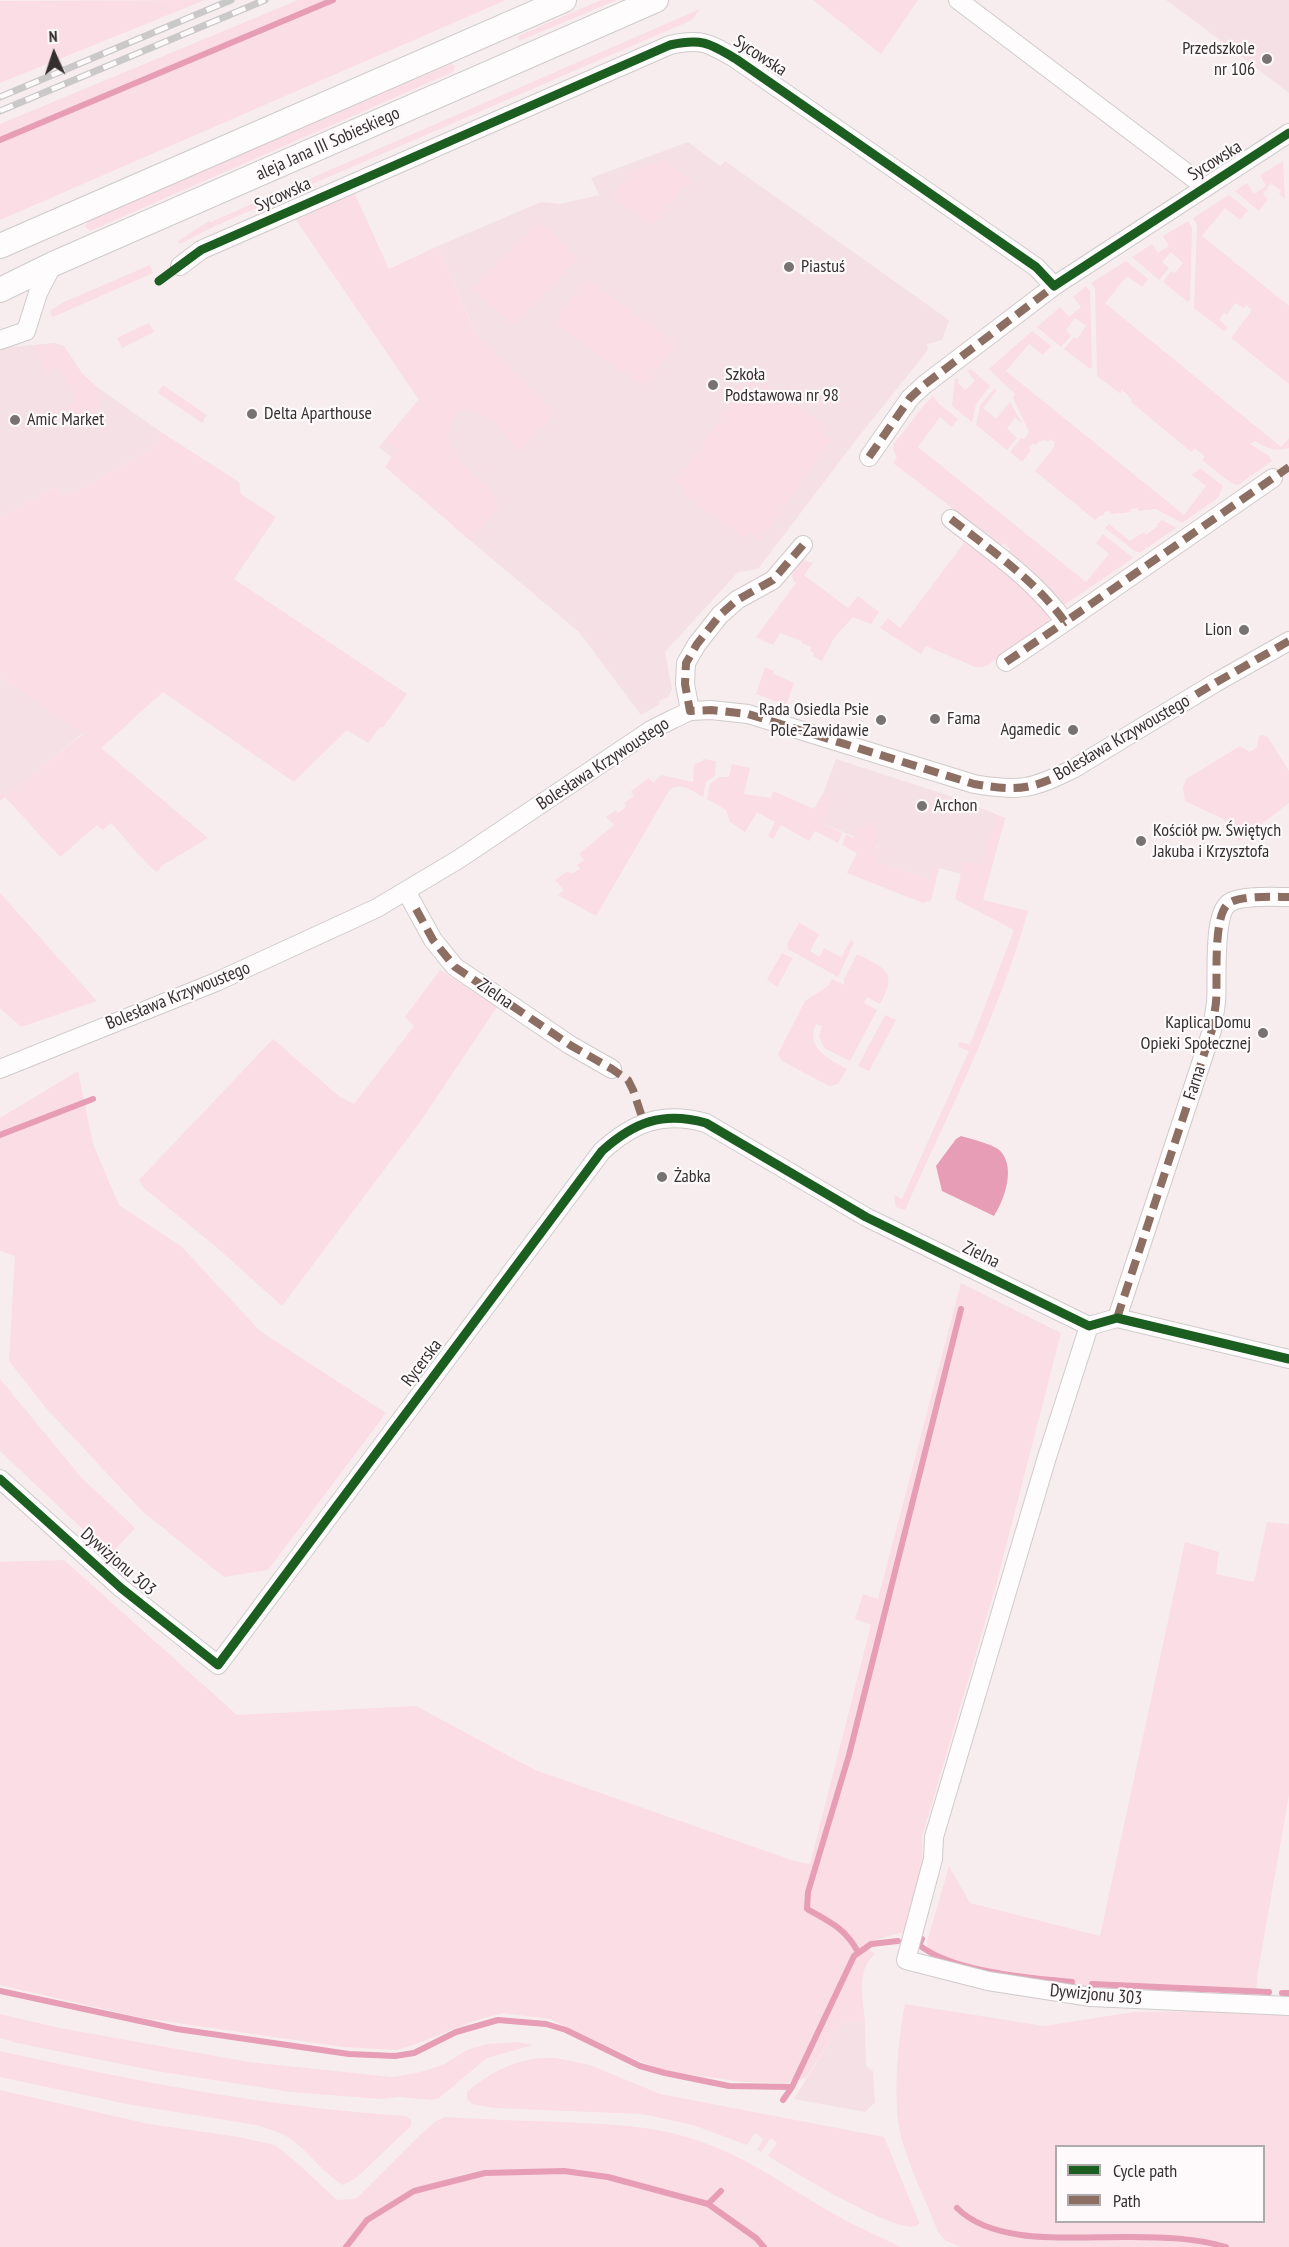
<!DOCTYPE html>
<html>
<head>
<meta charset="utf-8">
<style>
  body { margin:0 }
  #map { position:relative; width:1289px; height:2247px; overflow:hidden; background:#f7edef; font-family:"PT Sans Narrow",sans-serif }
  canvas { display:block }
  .legend { position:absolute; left:1055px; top:2145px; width:210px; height:78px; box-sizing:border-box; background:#fefafb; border:2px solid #aea9aa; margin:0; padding:8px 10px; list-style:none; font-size:18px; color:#352f30 }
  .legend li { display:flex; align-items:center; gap:12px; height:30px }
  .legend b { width:30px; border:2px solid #aea9aa }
  .north { position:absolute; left:24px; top:24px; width:60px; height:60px; -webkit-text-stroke:4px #fefafb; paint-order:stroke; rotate:357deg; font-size:16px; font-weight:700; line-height:24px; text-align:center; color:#352f30 }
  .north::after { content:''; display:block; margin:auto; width:21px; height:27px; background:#352f30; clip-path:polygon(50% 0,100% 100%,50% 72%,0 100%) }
</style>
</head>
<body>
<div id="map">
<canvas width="1289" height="2247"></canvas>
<ul class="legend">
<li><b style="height:8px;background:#1b5e20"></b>Cycle path</li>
<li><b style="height:8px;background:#8d6e63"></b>Path</li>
</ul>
<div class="north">N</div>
</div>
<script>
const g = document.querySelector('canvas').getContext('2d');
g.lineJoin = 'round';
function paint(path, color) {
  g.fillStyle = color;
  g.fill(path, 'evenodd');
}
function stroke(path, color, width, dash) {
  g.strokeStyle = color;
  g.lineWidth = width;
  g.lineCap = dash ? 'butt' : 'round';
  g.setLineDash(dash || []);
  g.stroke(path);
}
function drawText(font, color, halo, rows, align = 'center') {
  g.font = font + ' "PT Sans Narrow",sans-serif';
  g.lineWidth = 4.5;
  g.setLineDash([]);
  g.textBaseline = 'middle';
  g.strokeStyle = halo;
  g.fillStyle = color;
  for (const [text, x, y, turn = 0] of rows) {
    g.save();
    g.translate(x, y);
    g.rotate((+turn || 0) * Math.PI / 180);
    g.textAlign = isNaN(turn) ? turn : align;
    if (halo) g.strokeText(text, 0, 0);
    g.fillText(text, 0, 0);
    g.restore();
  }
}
paint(new Path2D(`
  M1166,0H1289V93L1200,25Z
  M688,142L720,166L725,161L949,320L942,340L927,344L928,350L856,440L758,569L738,572L665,652L672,689L668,697L659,701L660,704L641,715L579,632L454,527L462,514L379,447L475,332L438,246L541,202L561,204L599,195L591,178Z
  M54,343L64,346L82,373L97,387L161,432L150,449L87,486L64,496L57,489L52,488L0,518V348Z
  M0,677L83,733L5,797L0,793Z
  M836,759L956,798L1005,818L988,881L935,867L931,879L874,862L879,847L821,823L814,809L823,794Z
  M865,2021L866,2066L873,2071L875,2102L865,2112L794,2099L841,2023Z`), '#f4e0e5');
paint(new Path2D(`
  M205,0L0,83V1Z
  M298,0H506L0,220V124Z
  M601,0H617L519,41L518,36Z
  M813,0H918L881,54Z
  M700,9L692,20L215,226L180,244L178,241L209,221L214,223L213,221L268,197Z
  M451,64L455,66L453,72L90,231L85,226L89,220Z
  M664,160L693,181L689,187L686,186L682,188L653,226L612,196L632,171Z
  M1283,161L1285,199L1279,194L1281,191L1271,183L1263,194L1268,199L1259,211L1235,191L1247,183L1254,194L1266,186L1260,175Z
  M354,192L389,269L438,246L475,333L555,413L517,453C506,431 488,409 461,410L450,421L448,439L458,459L488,488L499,505L471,541L385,467L397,449L385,441L419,400L294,217Z
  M1229,195L1248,210L1240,220L1225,208L1202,236L1289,306V384L1231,338L1252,310L1246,305L1244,308L1235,303L1227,315L1224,313L1219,320L1228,327L1224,331L1194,308L1197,225L1193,218Z
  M540,221L578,258L513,326L472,289Z
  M1188,221L1192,228L1190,299L1188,302L1163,282L1171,271L1175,273L1183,263L1171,252L1162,262L1169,268L1159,280L1132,257L1152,244L1158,253L1169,246L1163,236Z
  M1126,261L1148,279L1142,287L1127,276L1105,303L1281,447L1289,438V448C1275,452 1266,448 1255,441L1250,444L1269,456L1272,461L1238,485L1231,483L1202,460L1205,457L1195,448L1191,452L1131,402L1132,399L1121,389V394L1097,376L1095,288L1091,283Z
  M150,265L153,273L53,317L51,315V310L64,302Z
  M587,278L676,343L644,387L555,323Z
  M1086,286L1090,291L1092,367L1090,369L1064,349L1074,337L1077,339L1086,326L1075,318L1066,330L1071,335L1061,347L1037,327L1060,307L1069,317L1081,307L1073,297Z
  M149,323L154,332L122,348L117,338Z
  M1032,331L1051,346L1043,355L1029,344L1006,371L1184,515L1206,486L1192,475L1200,468L1223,486L1218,498L1182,523L1156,509L1138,511V508L1131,509V512L1111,514L1110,511L1104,512V515L1099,516L1095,520L1035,471L1054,447L1055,442L1050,439L1048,442L1045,440L1040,441L1035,445L1033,443L1029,448L1031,450L1022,462L1010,452L1021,438L1024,439L1029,432L1013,398L1015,394L989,369Z
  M54,343L64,346C69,354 74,363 80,371C90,384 105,389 98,408C88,420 73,420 64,407L78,400L59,367L46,373L35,346Z
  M971,369L990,386L976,404L972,422L952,406L955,379L957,378L959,380L957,382L965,390L975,381L967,371Z
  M749,380L760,388L764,383L825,426L822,432L832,440L759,541L749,533L745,538L684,495L687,489L676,481Z
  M163,385L207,415L202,423L158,393Z
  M994,389L997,390L983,408L996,419L1010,402L1022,423L1015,418L1007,428L1017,438L1007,450L976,425L980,406Z
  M933,396L939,404L958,419L952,427L940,417L918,447L1086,582L1109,554L1096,543L1103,534L1133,558L1063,606L1005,556L1010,549L1003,543L998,550L964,517L893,463L897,458L893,449L894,444L924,405Z
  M161,432L239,482L241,494L276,517L234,579L407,694L384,726L379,728L368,743L347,730L294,782L163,692L101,748L208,838L163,865L157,872L150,867L111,823L103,830L97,825L60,857L5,797L0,801V793L5,796L83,734L0,677V518L52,488L57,489L64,496L87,486L150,449Z
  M1162,520L1176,528L1141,552H1136L1105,528L1109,524L1130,541L1144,532L1146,535L1158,526L1157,524Z
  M967,539L1024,582L1050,614L1048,623L988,665L982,667H975L926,646L921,654L880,628L888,618L900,628Z
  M803,560L813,563L804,575L848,608L858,596L879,612L871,624L853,617L834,638L822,661L813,656L814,653L810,651L811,647L802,643V641L780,633L773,645L756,637L796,583L793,580L792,573Z
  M765,667L774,671V674L794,683L786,705L756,694Z
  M1262,735L1268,737L1289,771V803L1239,841L1223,819L1185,801L1183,788L1186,779L1240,746L1250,752L1257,747L1259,736Z
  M703,759L716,761L715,776L706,782L703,797C692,791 682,782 670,789L596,916L558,895L564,890L555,880L568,871L571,874L580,869L577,865L584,860L579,854L614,825L606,817L616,810L618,813L626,807L624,803L634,796L631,791L649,778L654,783L661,775L693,782L694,764L703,761Z
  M732,764L750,768L744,794L771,798L773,791L814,809L823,794L834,798L821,823L842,833L838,843L815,831L809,841L781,825L773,839L768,836L775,822L757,812L745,832L730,822L726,810L707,799L710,784L719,777H729Z
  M996,815L1005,818L983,900L1028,911C999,1014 949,1112 905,1210L896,1207L894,1195L902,1199L969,1051L959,1047L958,1044L960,1042L970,1045L1014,930L955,899L964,861L982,864Z
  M869,821L874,822L873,827L879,829L875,846L879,848L875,862L930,879L934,867L940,865L931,900L923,903L847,873L857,853L842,845L846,835L854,838L860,825L864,828Z
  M0,893L97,1001L21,1027L0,1008Z
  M799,923L819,934L810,951L820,957L824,948L841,957L851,940L854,942L838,977L788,949L787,944Z
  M782,953L793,958L777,987L767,979Z
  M857,954C886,969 898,971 880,1004L867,997L864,1003L877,1010L850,1061L824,1048L819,1036L822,1026L816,1024C805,1048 829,1059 847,1069L838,1084L829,1086L782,1061L778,1054L805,1001L828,986L832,979L844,985V979Z
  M440,970L497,1007L420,1122L282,1306L215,1246L144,1188L139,1180L273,1039L340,1097L354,1104L414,1026L405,1017Z
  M885,1015L896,1020L869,1071L858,1066Z
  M78,1071L93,1144L119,1205L182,1247L260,1331L386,1413L268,1570L224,1577L142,1511L46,1408L9,1361L15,1256L0,1251V1118Z
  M961,1283L1061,1333L996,1585L922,1837L923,1877L905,1932L877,1939L864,1946L875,1954C856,1970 863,1998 865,2021L841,2023L806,2078L786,2083L744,2082L670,2072L639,2061L550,2019L502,2013L471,2022L416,2044L397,2050L343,2047L143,2018L0,1985V1562L64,1560L237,1715L416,1706L535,1770L794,1861L810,1864L871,1625L855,1619L863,1594L878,1599Z
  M0,1379L81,1477L135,1528L110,1555L0,1451Z
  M1267,1522L1289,1524V1795L1257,1977L1256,1998L1056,1987L947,1965L928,1955L927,1942L949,1866L970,1903L1100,1936L1185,1542L1219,1552L1216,1574L1254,1582Z
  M905,2004L1044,2026L1134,2012L1226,2011L1289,2016V2247H961L946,2241L938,2232C926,2201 910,2169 901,2137C892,2102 898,2039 905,2004ZM1056,2146H1264V2222H1056Z
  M0,2014L60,2028L249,2062L392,2077L417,2073L443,2065L467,2050L487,2044L517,2042L533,2045L487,2058L439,2098L432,2100L399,2097L380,2099L291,2092L156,2071L17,2043L0,2038Z
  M0,2051C133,2081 268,2107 405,2116L411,2119V2126L356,2178L343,2185C323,2173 310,2153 292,2140C282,2132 268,2129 256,2125L127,2104L0,2077Z
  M539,2058H556L590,2065L660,2094L884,2137L919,2222C916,2247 784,2166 768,2156L777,2143L771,2138L761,2152L757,2150L763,2139L755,2133L747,2145L693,2125L642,2114L494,2108L472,2104L467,2099V2092C489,2073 510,2062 539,2058Z
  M0,2090L149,2124L239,2137L275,2145L296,2162L337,2200L354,2199L358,2197L421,2134L436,2121L445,2117C484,2119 522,2121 560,2122C607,2124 654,2125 699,2141C741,2155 775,2178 812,2201C840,2219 871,2233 901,2247H0Z`), '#fadde5');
paint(new Path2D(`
  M961,1136C971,1139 991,1144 998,1149C1017,1164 1005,1199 994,1216L942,1191L936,1166L956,1139Z`), '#e69db5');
stroke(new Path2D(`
  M0,140L333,0
  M0,1135L93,1099
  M922,1939L919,1945C953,1972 1029,1978 1072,1982
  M858,1952C845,1928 830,1922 807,1909L808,1892L849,1755L961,1309
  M1092,1984L1269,1992
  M0,1991L177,2029L349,2054L395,2056L414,2053L456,2032L498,2020L546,2024L566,2030L640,2066L665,2073L729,2086L792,2087
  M1282,1993H1289
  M783,2100L792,2087L854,1956L871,1944L898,1941
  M708,2204L721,2191
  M957,2208C996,2247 1078,2236 1131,2237C1163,2237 1196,2238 1226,2247
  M346,2247L367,2220L414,2191L485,2173L564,2171L608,2177L708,2204L756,2238L764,2247`), '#e69db5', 6);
const street = new Path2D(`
  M958,0L1196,180L1202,189
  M180,266L201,250L670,45C702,38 709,43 736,59L1036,267L1054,286
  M0,340L26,331L38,293L53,264
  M869,457L910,398L924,385L1054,286L1289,133
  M951,519C992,551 1035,580 1065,622L1273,478
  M1006,662L1065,622
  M690,711L685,684L686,663L697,644L720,615L737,600L773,580L803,545
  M406,891L433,940L455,967L570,1045L612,1069
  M0,1069L216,982L377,908L459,859L651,730L673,719L690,711L711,710L748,714L974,784C1020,792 1032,789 1073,769L1215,683L1289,641
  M1117,1318L1212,1030C1213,1021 1215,1011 1216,1002C1218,981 1212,915 1229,903C1241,895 1275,897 1289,897
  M1089,1326L1047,1457L934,1837L933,1859L906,1960L988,1981L1091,1997L1289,2006
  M0,1479L121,1588L218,1665L602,1151C634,1122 663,1111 706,1123L866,1217L1089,1326L1117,1318L1289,1359`);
const secondary = new Path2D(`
  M0,246L564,0
  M0,290L53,264L656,0`);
stroke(street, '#d0cacb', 20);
stroke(secondary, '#d0cacb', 26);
stroke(street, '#fefcfd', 18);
stroke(secondary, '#fefcfd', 24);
const rail = new Path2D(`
  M0,97L231,0
  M0,111L265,0`);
stroke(rail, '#cbc8c9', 7);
stroke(rail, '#fefafb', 4.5, [14]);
stroke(new Path2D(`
  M869,457L910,398L924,385L1057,284
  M951,519C992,551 1035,580 1065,622L1289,467
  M803,545L773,580L737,600L720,615L697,644L686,663L685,684L690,711L711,710L748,714L974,784C1020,792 1032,789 1073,769L1215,683L1289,641
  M1006,662L1065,622
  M416,909L433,940L455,967L570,1045L612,1069L628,1080L633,1090L644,1123
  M1117,1318L1212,1030C1213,1021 1215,1011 1216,1002C1218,981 1212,915 1229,903C1241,895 1275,897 1289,897`), '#8d6e63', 8, [15, 8]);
stroke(new Path2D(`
  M159,281L201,250L670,45C702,38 709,43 736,59L1036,267L1054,286L1289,133
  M0,1479L121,1588L218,1665L602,1151C634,1122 663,1111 706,1123L866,1217L1089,1326L1117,1318L1289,1359`), '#1b5e20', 9);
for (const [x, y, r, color] of [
  [1267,59,6,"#797273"],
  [789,267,6,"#797273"],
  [713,385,6,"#797273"],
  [252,414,6,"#797273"],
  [15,420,6,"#797273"],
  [1244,630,6,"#797273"],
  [935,719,6,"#797273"],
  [881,720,6,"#797273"],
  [1073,730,6,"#797273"],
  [922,806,6,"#797273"],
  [1141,841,6,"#797273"],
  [1263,1033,6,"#797273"],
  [662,1177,6,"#797273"]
]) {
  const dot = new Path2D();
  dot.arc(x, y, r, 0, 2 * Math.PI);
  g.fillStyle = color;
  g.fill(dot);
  stroke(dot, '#fefafb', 2);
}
drawText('18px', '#352f30', '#fefafb', [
  ["Przedszkole",1255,49,"right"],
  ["nr 106",1255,70,"right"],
  ["Piastuś",801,267],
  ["Szkoła",725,375],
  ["Podstawowa nr 98",725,396],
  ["Delta Aparthouse",264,414],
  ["Amic Market",27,420],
  ["Lion",1232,630,"right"],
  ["Rada Osiedla Psie",869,710,"right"],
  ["Pole-Zawidawie",869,731,"right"],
  ["Fama",947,719],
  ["Agamedic",1061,730,"right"],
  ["Archon",934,806],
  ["Kościół pw. Świętych",1153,831],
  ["Jakuba i Krzysztofa",1153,852],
  ["Kaplica Domu",1251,1023,"right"],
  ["Opieki Społecznej",1251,1044,"right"],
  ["Żabka",674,1177]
], 'left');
drawText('18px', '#352f30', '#fefafb', [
  ["Sycowska",760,56,33],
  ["aleja Jana III Sobieskiego",328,144,-24],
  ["Sycowska",1215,161,-32],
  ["Sycowska",283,195,-24],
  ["Bolesława Krzywoustego",1122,738,-30],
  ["Bolesława Krzywoustego",603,764,-33],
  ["Zielna",495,994,34],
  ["Bolesława Krzywoustego",178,996,-22],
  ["Farna",1195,1083,-72],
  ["Zielna",981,1255,26],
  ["Rycerska",422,1363,-53],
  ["Dywizjonu 303",118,1562,41],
  ["Dywizjonu 303",1096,1995,5]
]);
</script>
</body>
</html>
